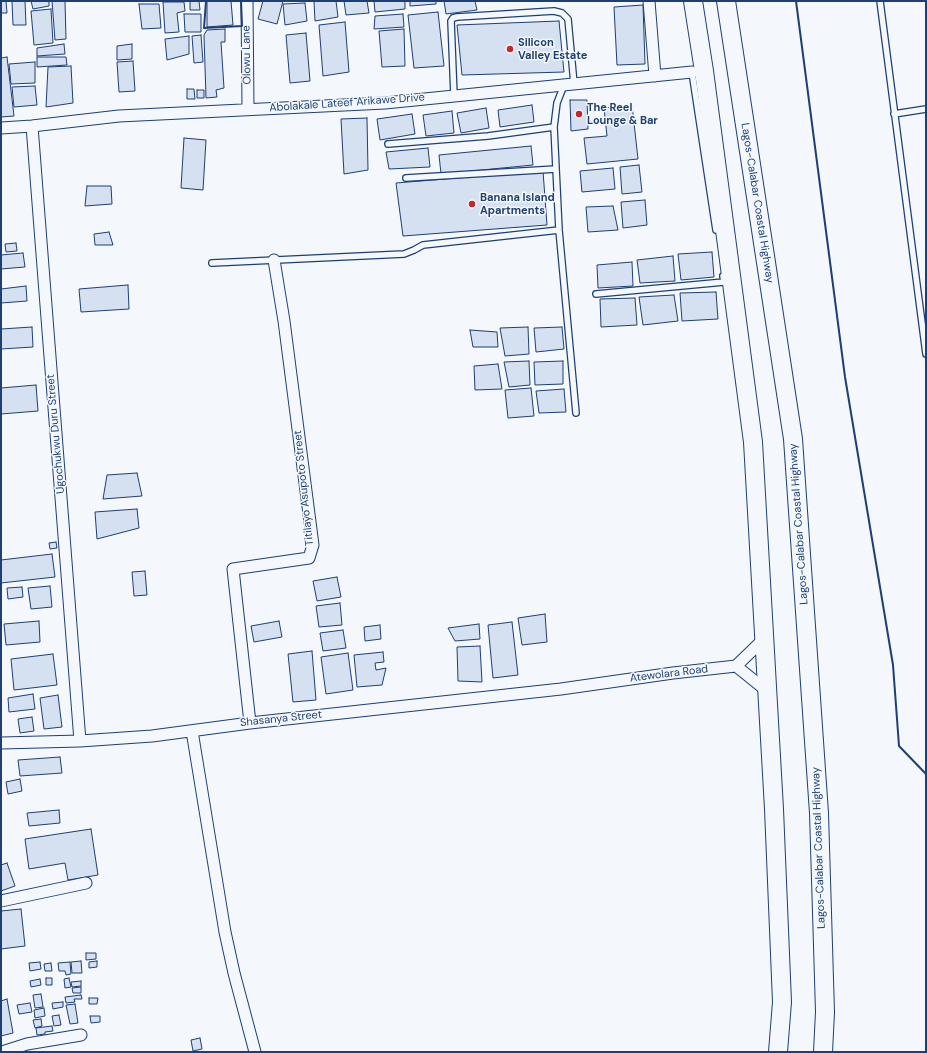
<!DOCTYPE html>
<html>
<head>
<meta charset="utf-8">
<style>
	body { margin:0 }
	#map { position:relative; width:927px; height:1053px; overflow:hidden; background:#f4f7fb; font-family:"DM Sans",sans-serif }
	canvas { display:block }
	.frame { position:absolute; inset:0; border:2px solid #1d3f73; pointer-events:none }
</style>
</head>
<body>
<div id="map">
<canvas width="927" height="1053"></canvas>
<div class="frame"></div>
</div>
<script>
const ctx = document.querySelector('canvas').getContext('2d');
ctx.lineJoin = 'round';
function paint(path, color) {
  ctx.fillStyle = color;
  ctx.fill(path, 'evenodd');
}
function shape(rows) {
  const path = new Path2D();
  for (const r of rows) {
    path.moveTo(r[0], r[1]);
    for (let i = 2; i < r.length; i += 2) path.lineTo(r[i], r[i + 1]);
  }
  return path;
}
function strokePath(path, color, width, dash) {
  ctx.strokeStyle = color;
  ctx.lineWidth = width;
  ctx.lineCap = dash ? 'butt' : 'round';
  ctx.setLineDash(dash || []);
  ctx.stroke(path);
}
function label(font, color, halo, rows, align = 'center') {
  ctx.font = font + ' "DM Sans",sans-serif';
  ctx.lineWidth = 3;
  ctx.setLineDash([]);
  ctx.textBaseline = 'middle';
  ctx.strokeStyle = halo;
  ctx.fillStyle = color;
  for (const [text, x, y, turn = 0] of rows) {
    ctx.save();
    ctx.translate(x, y);
    ctx.rotate((+turn || 0) * Math.PI / 180);
    ctx.textAlign = isNaN(turn) ? turn : align;
    if (halo) ctx.strokeText(text, 0, 0);
    ctx.fillText(text, 0, 0);
    ctx.restore();
  }
}
const building = shape([
	[1,1,6,1,7,13,1,13,1,1],
	[12,1,25,1,26,25,13,25,12,1],
	[31,1,49,1,49,6,33,9,31,1],
	[52,1,65,1,66,39,55,40,52,1],
	[190,1,199,1,200,10,190,10,190,1],
	[207,1,231,1,233,25,207,27,207,1],
	[263,1,283,1,277,24,258,19,263,1],
	[314,1,336,1,338,17,315,21,314,1],
	[344,1,367,1,369,13,346,15,344,1],
	[374,1,405,1,405,9,375,12,374,1],
	[410,1,436,1,436,4,410,6,410,1],
	[444,1,475,1,477,10,446,14,444,1],
	[163,2,184,2,185,11,177,13,179,32,165,33,163,2],
	[305,3,307,21,285,25,283,4,305,3],
	[139,4,159,4,161,28,142,29,139,4],
	[643,5,645,64,617,65,614,7,643,5],
	[51,9,53,43,34,45,31,11,51,9],
	[438,12,444,66,414,68,408,15,438,12],
	[184,14,201,14,201,32,185,32,184,14],
	[403,14,404,27,374,29,375,16,403,14],
	[559,21,564,72,462,75,457,25,559,21],
	[345,22,349,72,323,76,319,25,345,22],
	[225,29,225,42,221,42,224,88,216,90,217,97,206,98,204,35,207,30,225,29],
	[404,29,405,66,382,67,379,31,404,29],
	[306,33,310,81,290,83,286,35,306,33],
	[201,35,203,62,194,63,192,36,201,35],
	[189,36,189,54,167,60,165,39,189,36],
	[64,44,65,54,37,56,37,48,64,44],
	[132,44,132,59,117,60,117,46,132,44],
	[7,57,14,116,1,117,1,58,7,57],
	[37,57,66,57,67,65,37,67,37,57],
	[133,61,135,91,119,92,117,62,133,61],
	[35,62,35,83,11,84,9,64,35,62],
	[71,66,73,103,46,107,48,67,71,66],
	[35,86,37,105,14,107,12,87,35,86],
	[187,89,194,89,195,99,187,99,187,89],
	[197,90,204,90,204,98,197,98,197,90],
	[570,100,587,100,588,129,571,131,570,100],
	[532,105,534,122,500,127,498,110,532,105],
	[632,105,638,159,587,164,584,138,607,136,604,108,632,105],
	[486,108,489,128,461,133,457,113,486,108],
	[452,111,454,133,426,136,423,115,452,111],
	[412,114,415,134,380,140,377,119,412,114],
	[367,118,368,170,344,174,341,119,367,118],
	[184,138,206,140,203,190,181,188,184,138],
	[531,146,533,165,441,174,439,155,531,146],
	[428,148,430,167,389,169,386,152,428,148],
	[639,165,642,192,622,194,620,167,639,165],
	[613,168,615,189,582,192,580,171,613,168],
	[543,171,547,225,403,236,396,183,543,171],
	[87,186,111,186,112,204,85,206,87,186],
	[645,200,647,225,623,228,621,202,645,200],
	[613,206,618,230,588,232,586,207,613,206],
	[109,232,113,245,95,245,94,234,109,232],
	[16,243,17,251,6,252,5,244,16,243],
	[712,252,714,277,681,280,678,254,712,252],
	[23,253,25,267,1,269,1,255,23,253],
	[673,256,675,281,640,283,637,260,673,256],
	[632,262,633,286,598,288,597,265,632,262],
	[128,285,129,309,81,312,79,289,128,285],
	[26,286,27,301,1,303,1,289,26,286],
	[716,292,718,319,682,321,680,293,716,292],
	[674,295,678,321,643,325,639,297,674,295],
	[635,298,637,325,601,327,600,299,635,298],
	[32,327,33,347,1,349,1,329,32,327],
	[528,327,529,354,505,356,500,328,528,327],
	[562,327,564,349,536,352,534,328,562,327],
	[470,330,497,332,498,347,473,347,470,330],
	[529,361,530,385,509,387,504,362,529,361],
	[563,361,563,384,535,385,534,362,563,361],
	[498,364,502,389,475,390,474,366,498,364],
	[36,385,38,411,1,414,1,388,36,385],
	[531,388,534,416,508,418,505,390,531,388],
	[564,389,566,412,539,413,536,391,564,389],
	[137,473,142,496,103,499,107,475,137,473],
	[137,509,139,528,97,539,95,512,137,509],
	[56,542,57,548,50,549,49,543,56,542],
	[52,554,55,577,1,583,1,560,52,554],
	[145,571,147,595,134,596,132,572,145,571],
	[337,577,341,597,317,601,313,581,337,577],
	[50,586,52,607,31,609,28,588,50,586],
	[22,587,23,597,8,599,7,588,22,587],
	[340,603,342,625,319,627,316,606,340,603],
	[545,614,547,642,522,645,518,618,545,614],
	[39,621,40,642,6,645,4,624,39,621],
	[279,621,282,637,254,642,251,626,279,621],
	[512,622,518,675,493,678,488,625,512,622],
	[479,624,480,639,455,641,448,628,479,624],
	[380,625,381,639,365,641,364,627,380,625],
	[343,630,346,648,323,651,320,633,343,630],
	[480,646,482,682,458,681,457,647,480,646],
	[312,651,316,700,293,702,288,654,312,651],
	[383,652,384,662,375,663,376,670,386,668,382,685,357,687,354,655,383,652],
	[348,653,353,690,326,694,321,657,348,653],
	[53,654,57,685,14,690,11,659,53,654],
	[33,694,35,709,9,712,8,698,33,694],
	[58,695,62,727,44,729,40,698,58,695],
	[32,717,34,731,20,733,18,719,32,717],
	[60,757,62,773,20,776,18,760,60,757],
	[20,779,22,791,8,794,6,782,20,779],
	[59,810,60,823,29,826,27,813,59,810],
	[91,829,98,875,68,880,65,863,29,869,25,839,91,829],
	[7,863,15,886,1,891,1,865,7,863],
	[21,909,25,946,1,949,1,911,21,909],
	[86,953,96,953,96,959,86,960,86,953],
	[81,961,82,973,72,973,71,962,81,961],
	[97,961,97,967,89,968,89,962,97,961],
	[40,962,41,969,30,971,29,963,40,962],
	[70,962,71,974,66,975,65,971,59,971,58,963,70,962],
	[51,963,52,971,45,971,44,964,51,963],
	[46,978,52,978,52,985,46,985,46,978],
	[69,978,71,987,65,988,64,979,69,978],
	[40,979,41,985,31,987,30,981,40,979],
	[81,981,81,986,72,987,71,982,81,981],
	[81,987,81,993,73,993,72,988,81,987],
	[41,994,43,1007,35,1008,33,995,41,994],
	[81,995,82,999,74,999,75,1002,66,1003,65,997,81,995],
	[89,998,98,998,97,1004,89,1004,89,998],
	[7,999,13,1033,1,1036,1,1001,7,999],
	[63,1002,63,1007,53,1009,52,1003,63,1002],
	[30,1003,32,1012,19,1014,17,1005,30,1003],
	[75,1004,78,1023,70,1024,66,1005,75,1004],
	[44,1008,45,1016,35,1018,34,1010,44,1008],
	[59,1015,61,1025,54,1026,52,1016,59,1015],
	[90,1016,100,1016,100,1022,91,1023,90,1016],
	[41,1019,42,1026,35,1028,33,1020,41,1019],
	[52,1026,53,1031,45,1032,45,1034,37,1035,36,1028,52,1026],
	[200,1038,202,1049,193,1051,191,1040,200,1038]
]);
paint(building, '#d5e0f0');
strokePath(building, '#1d3f73', 1);
const service = shape([
	[880,1,926,354],
	[692,72,716,230],
	[564,85,557,103,554,127,559,230,576,413],
	[454,96,451,21,453,18,457,17,554,11,562,13,568,19,574,84],
	[894,114,926,109],
	[388,144,488,136,554,127],
	[406,178,556,169],
	[212,263,404,254,414,250,423,245,559,230],
	[596,294,724,282,723,276]
]);
const minor = shape([
	[247,1,248,109],
	[649,1,655,76],
	[32,126,80,741],
	[1,128,32,126,119,116,385,103,692,72],
	[736,666,764,639],
	[250,723,233,569,309,558,313,545,284,321,274,260],
	[192,731,225,932,234,973,255,1052],
	[1,743,80,741,152,736,250,723,561,689,673,673,736,666,767,691],
	[1,901,86,883],
	[2,1052,27,1044,81,1035]
]);
const trunk = shape([
	[693,1,704,71,753,442,774,809,782,1002,778,1052],
	[726,1,793,439,819,813,825,1012,823,1052]
]);
strokePath(service, '#1d3f73', 8);
strokePath(minor, '#1d3f73', 13);
strokePath(trunk, '#1d3f73', 20);
strokePath(service, '#f4f7fb', 5.5);
strokePath(minor, '#f4f7fb', 11);
strokePath(trunk, '#f4f7fb', 18);
strokePath(shape([
	[206,1,204,28,242,26,241,1],
	[796,1,845,377,893,665,899,746,926,774]
]), '#1d3f73', 2);
for (const [x, y, r, color] of [
	[510,49,4,"#c62828"],
	[579,114,4,"#c62828"],
	[472,204,4,"#c62828"]
]) {
  const dot = new Path2D();
  dot.arc(x, y, r, 0, 2 * Math.PI);
  ctx.fillStyle = color;
  ctx.fill(dot);
  strokePath(dot, '#f4f7fb', 1.5);
}
label('bold 11px', '#1d3f73', '#f4f7fb', [
	["Silicon",518,43],
	["Valley Estate",518,56],
	["The Reel",587,108],
	["Lounge & Bar",587,121],
	["Banana Island",480,198],
	["Apartments",480,211]
], 'left');
label('11px', '#1d3f73', '#f4f7fb', [
	["Olowu Lane",247,55,-91],
	["Abolakale Lateef Arikawe Drive",347,103,-4],
	["Lagos-Calabar Coastal Highway",757,203,81],
	["Ugochukwu Duru Street",56,434,-95],
	["Titilayo Asupoto Street",304,488,-96],
	["Lagos-Calabar Coastal Highway",799,524,-94],
	["Atewolara Road",669,674,-7],
	["Shasanya Street",281,719,-6],
	["Lagos-Calabar Coastal Highway",819,848,-92]
]);
</script>
</body>
</html>
